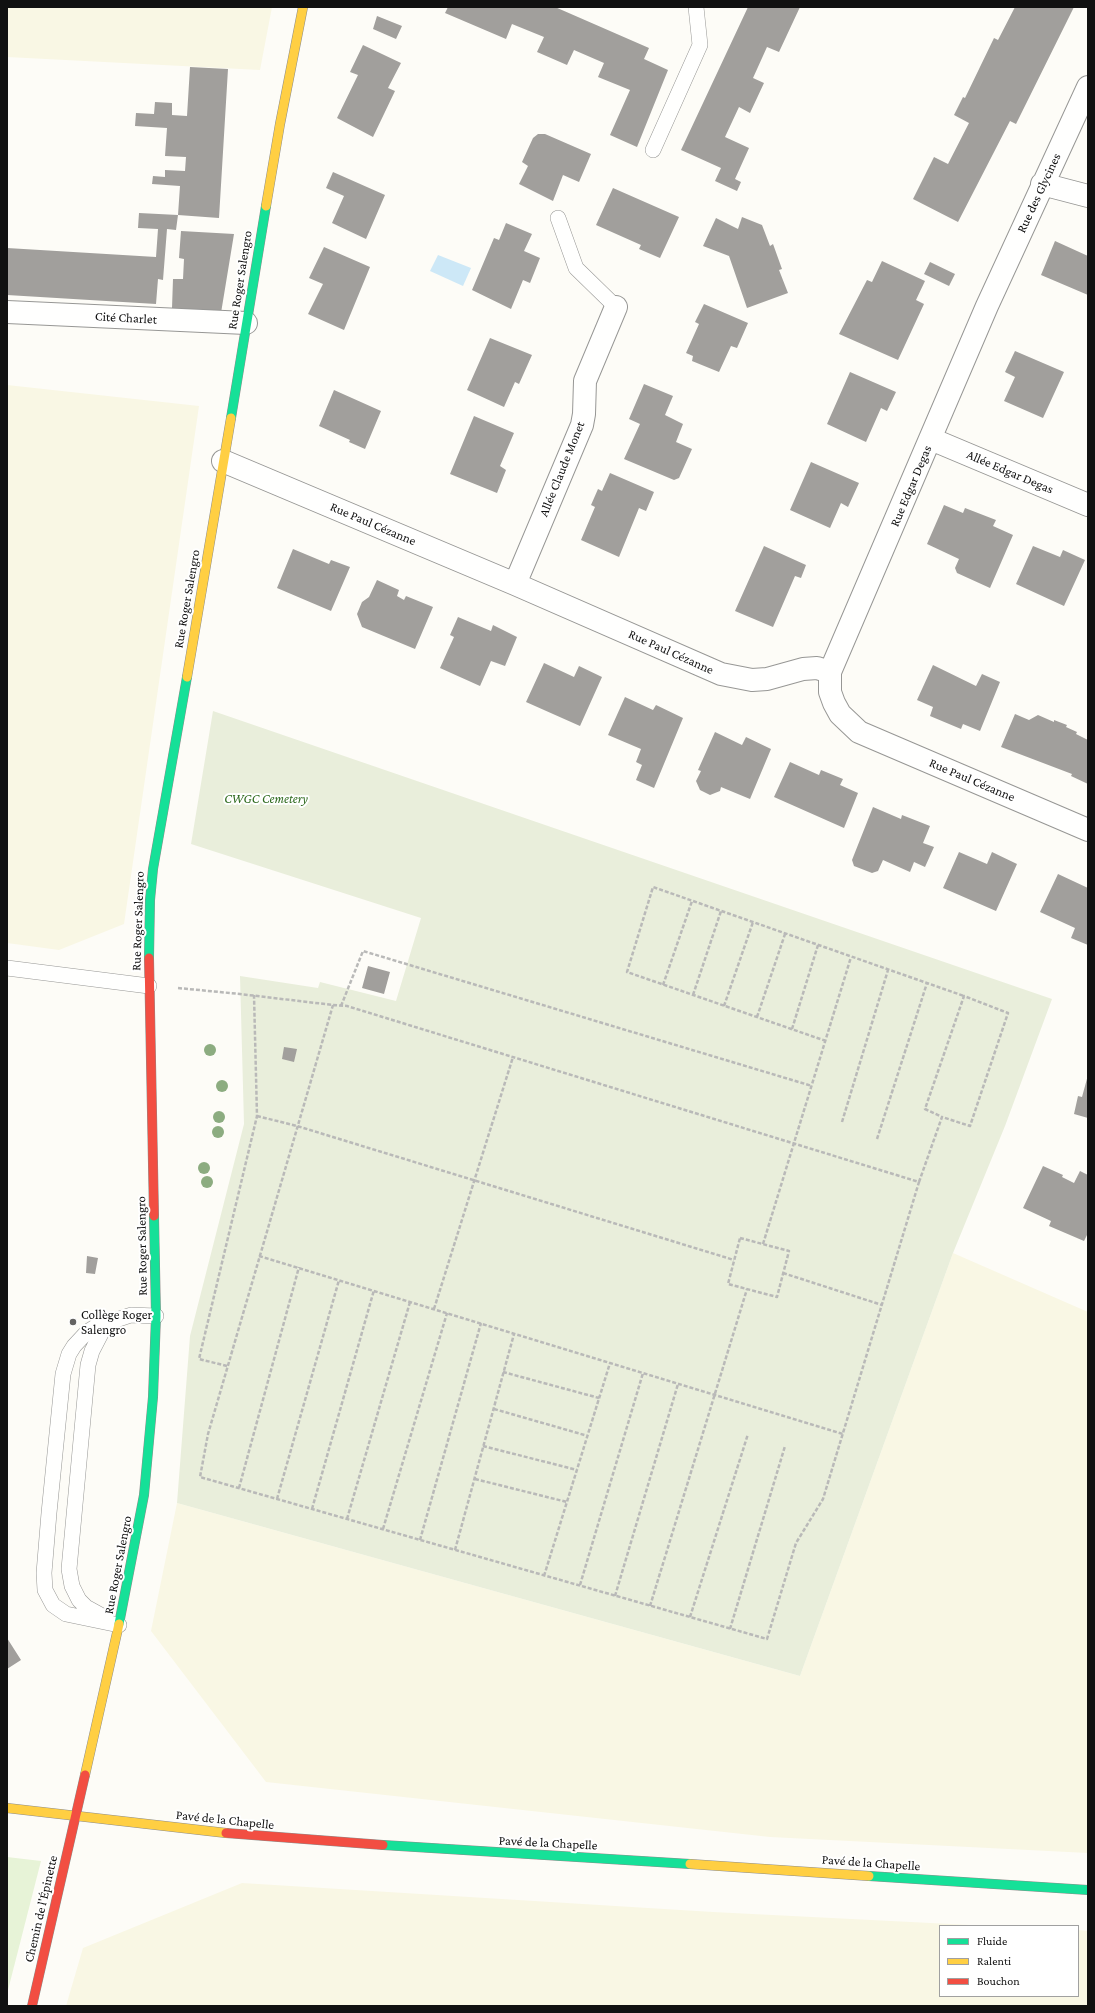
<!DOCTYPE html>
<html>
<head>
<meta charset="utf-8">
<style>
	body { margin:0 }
	#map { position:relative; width:1095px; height:2013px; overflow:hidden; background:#fdfcf7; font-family:"Crimson Pro",serif }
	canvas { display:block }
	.frame { position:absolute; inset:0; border:8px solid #111; pointer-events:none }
	.legend { position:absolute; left:939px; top:1925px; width:140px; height:72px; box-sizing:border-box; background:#fff; border:1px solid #a0a0a0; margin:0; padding:5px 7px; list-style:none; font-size:12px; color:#111 }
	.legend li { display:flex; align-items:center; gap:8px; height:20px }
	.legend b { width:20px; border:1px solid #a0a0a0 }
</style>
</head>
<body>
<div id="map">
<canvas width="1095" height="2013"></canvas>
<div class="frame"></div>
<ul class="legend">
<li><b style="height:5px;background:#16e098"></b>Fluide</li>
<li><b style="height:5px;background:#ffcf43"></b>Ralenti</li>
<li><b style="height:5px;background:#f24e42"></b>Bouchon</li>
</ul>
</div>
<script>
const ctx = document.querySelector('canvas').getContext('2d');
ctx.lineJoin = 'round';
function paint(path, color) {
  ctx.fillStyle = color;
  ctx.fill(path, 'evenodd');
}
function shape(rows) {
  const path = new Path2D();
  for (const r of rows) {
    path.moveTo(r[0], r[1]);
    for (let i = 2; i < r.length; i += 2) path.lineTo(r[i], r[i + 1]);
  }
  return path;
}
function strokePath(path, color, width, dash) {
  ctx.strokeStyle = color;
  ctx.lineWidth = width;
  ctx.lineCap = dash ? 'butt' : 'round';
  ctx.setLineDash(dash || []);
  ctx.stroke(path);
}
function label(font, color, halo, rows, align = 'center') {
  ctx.font = font + ' "Crimson Pro",serif';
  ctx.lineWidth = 4;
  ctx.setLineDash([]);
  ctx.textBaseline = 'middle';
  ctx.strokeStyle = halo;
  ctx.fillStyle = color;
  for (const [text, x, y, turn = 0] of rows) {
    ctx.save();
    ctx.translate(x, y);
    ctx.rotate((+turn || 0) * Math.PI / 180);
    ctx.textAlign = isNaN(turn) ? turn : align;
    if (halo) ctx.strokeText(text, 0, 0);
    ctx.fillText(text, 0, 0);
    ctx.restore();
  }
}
paint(shape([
	[7,7,272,7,260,70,7,57],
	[7,385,199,406,124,924,59,950,7,943],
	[953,1253,1088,1312,1088,1853,770,1837,266,1782,151,1631,177,1503,800,1676],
	[242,1883,713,1912,990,1926,940,1926,940,1996,1078,1996,1078,1930,1088,1931,1088,2006,66,2006,83,1948]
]), '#f9f7e4');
paint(shape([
	[7,1857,41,1861,7,1994]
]), '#e7f3d7');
paint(shape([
	[213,711,1052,999,1005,1126,953,1253,800,1676,177,1503,190,1336,244,1124,240,976,318,988,320,982,396,1001,421,918,191,844]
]), '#e9eedb');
paint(shape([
	[438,255,471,268,463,286,430,271]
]), '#cde8f7');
paint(shape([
	[448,7,555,7,649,48,644,59,668,70,637,147,610,135,630,90,598,77,604,63,574,50,567,65,537,52,544,37,512,24,506,39,445,13],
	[748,7,800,7,779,52,767,47,753,78,764,83,750,113,739,107,725,137,749,148,735,179,741,182,737,191,715,181,721,168,681,150],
	[1015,7,1074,7,1016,124,1010,121,958,222,913,199,934,157,948,164,969,123,954,115,963,97,965,98,994,38,998,40],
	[377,16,402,26,396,39,373,29],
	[363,45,401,63,388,88,395,91,373,137,337,118,358,75,350,72],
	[190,67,228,69,219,218,178,215,176,230,167,229,163,280,158,279,156,304,7,295,7,248,156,257,158,229,138,228,139,213,178,215,180,186,152,184,153,176,165,177,165,170,185,171,186,157,165,156,167,128,135,126,136,113,154,114,155,102,172,103,172,115,187,116],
	[538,134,545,134,591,154,579,182,563,175,553,201,519,184,528,166,522,162,533,138],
	[333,172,385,195,366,239,332,223,344,196,326,188],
	[613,188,679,217,660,258,639,249,641,245,596,225],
	[742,217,762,225,770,246,773,244,782,269,779,270,788,293,747,308,729,256,703,246,716,218,738,229],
	[506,223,532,234,524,251,540,258,530,283,523,280,511,309,472,290,494,238,499,240],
	[181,231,234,234,221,313,172,308,173,279,183,279,184,259,179,258],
	[1055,241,1088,256,1088,295,1041,275],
	[324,247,370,267,344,330,308,314,323,284,309,278],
	[882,261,925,281,916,300,924,304,898,360,839,334,867,280,872,282],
	[930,262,955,274,949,286,924,274],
	[704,304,748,323,737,348,731,346,719,372,692,361,693,356,686,353,699,324,695,322],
	[490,338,532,355,519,384,515,382,504,407,467,390],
	[1015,351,1064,372,1043,418,1004,401,1015,377,1005,372],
	[850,372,896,392,887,411,881,408,866,442,827,424],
	[644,384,673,396,665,415,683,424,676,442,692,449,679,478,674,480,624,459,640,424,629,419],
	[334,390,381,411,365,449,349,442,350,440,319,426],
	[474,416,514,433,500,466,506,470,497,493,450,474],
	[811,462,859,483,848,507,841,503,830,528,790,510],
	[610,473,654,492,646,511,639,508,619,557,581,540,595,507,591,505,598,489,602,491],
	[944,505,963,513,965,508,996,520,993,526,1013,535,990,588,957,573,955,568,959,559,927,544],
	[764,546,806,565,801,578,795,576,773,627,735,611],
	[1033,546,1060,557,1063,550,1085,560,1064,606,1016,584],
	[293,549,329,564,331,560,350,567,331,611,277,588],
	[377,580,399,590,397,596,404,600,406,596,433,607,415,649,362,627,357,614,362,602,369,597],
	[458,617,491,631,493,625,517,637,505,666,491,661,480,686,440,668,454,637,450,635],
	[544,663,574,677,579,666,602,677,580,726,526,702],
	[933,665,976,686,982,674,1000,682,980,731,963,724,961,729,930,716,933,707,917,700],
	[625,697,653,710,656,705,683,718,654,788,636,780,642,765,636,762,641,749,608,735],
	[1015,714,1029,720,1038,715,1054,722,1054,720,1067,725,1066,727,1077,732,1076,734,1088,740,1088,784,1071,776,1072,774,1001,747],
	[715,732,742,745,746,737,771,749,750,799,721,787,720,791,710,795,700,790,696,781,701,771,698,770],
	[790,762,819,775,821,770,843,779,840,785,858,793,844,828,774,797],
	[873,807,901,819,902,815,930,826,923,843,934,847,925,867,914,862,910,872,883,860,878,871,872,873,854,866,852,860],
	[959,852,987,864,992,852,1017,864,996,911,943,888],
	[1058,874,1088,888,1088,945,1071,938,1075,928,1040,912],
	[368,966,390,972,384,994,362,988],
	[284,1047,297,1049,294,1062,282,1059],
	[1088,1075,1088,1118,1074,1114,1078,1096,1082,1097],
	[1043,1166,1063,1175,1062,1177,1074,1183,1080,1171,1088,1175,1088,1233,1084,1241,1049,1226,1051,1221,1023,1208],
	[87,1256,98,1258,95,1274,86,1273],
	[7,1638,21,1660,7,1669]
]), '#a19f9c');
const lane = shape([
	[653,150,700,45,696,7],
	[558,218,576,268,616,307],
	[7,968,149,986],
	[106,1618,86,1607,79,1600,72,1586,69,1569,88,1365,92,1351,107,1322],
	[119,1625,66,1614,53,1605,45,1590,44,1573,49,1513,63,1374,69,1354,74,1346,87,1332,95,1327,131,1315,156,1316]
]);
const street = shape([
	[1042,184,1088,196],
	[7,312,246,323],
	[931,439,1088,505],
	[223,461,515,584,721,674,752,680,767,679,803,669,817,668,830,672,830,692,834,703,840,714,859,732,1088,830],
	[515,584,582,425,584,414,585,381,616,307],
	[830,672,987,306,1088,87]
]);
const fast = shape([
	[231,418,266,206],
	[149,958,150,900,153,869,187,677],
	[119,1624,144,1495,153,1397,156,1316,154,1216],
	[383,1845,690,1864],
	[869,1876,1088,1890]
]);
const slow = shape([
	[266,206,280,124,303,7],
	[187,677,231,418],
	[85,1775,119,1624],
	[7,1808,226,1833],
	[690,1864,869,1876]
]);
const jam = shape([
	[149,958,154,1216],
	[226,1833,383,1845],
	[32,2006,85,1775]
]);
strokePath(lane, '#979795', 16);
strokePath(street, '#979795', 24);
strokePath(fast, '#8e8d8b', 10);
strokePath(slow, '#8e8d8b', 10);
strokePath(jam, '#8e8d8b', 10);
strokePath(shape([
	[663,985,692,901],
	[178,988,240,994,333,1005,347,1006,919,1182,823,1499,796,1543,767,1639,200,1477,208,1434,333,1005],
	[693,995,721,911],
	[341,1006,363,951,812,1086],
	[724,1006,753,922],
	[757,1017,785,934],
	[792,1029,818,945],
	[826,1041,627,972,653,887,964,996],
	[257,1116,297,1126,734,1260],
	[842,1122,888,970],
	[877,1139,927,983],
	[919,1182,942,1117,970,1126,1008,1013,964,996,925,1109,942,1117],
	[740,1238,789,1251,777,1297,728,1284,740,1238],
	[763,1244,851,957],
	[259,1256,843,1434],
	[783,1273,882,1305],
	[434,1309,513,1057],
	[227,1366,199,1359,257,1116,254,995],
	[503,1372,599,1398],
	[494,1409,588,1436],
	[483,1446,577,1470],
	[475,1479,567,1502],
	[239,1488,299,1267],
	[277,1499,339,1280],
	[312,1509,374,1290],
	[347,1519,410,1302],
	[383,1529,447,1313],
	[420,1540,481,1323],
	[455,1550,514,1334],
	[544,1576,610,1363],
	[580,1585,643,1373],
	[615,1596,678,1384],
	[650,1606,747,1289],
	[690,1617,748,1434],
	[730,1629,785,1446]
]), '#b9b9b8', 2.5, [4, 2]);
strokePath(lane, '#fffffe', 15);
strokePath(street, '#fffffe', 22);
strokePath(fast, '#16e098', 9);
strokePath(slow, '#ffcf43', 9);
strokePath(jam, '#f24e42', 9);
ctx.fillStyle = '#8cac80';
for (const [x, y] of [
	[210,1050],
	[222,1086],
	[219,1117],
	[218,1132],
	[204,1168],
	[207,1182]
]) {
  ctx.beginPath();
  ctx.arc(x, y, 6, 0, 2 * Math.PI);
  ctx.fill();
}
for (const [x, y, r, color] of [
	[73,1322,4,"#646362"]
]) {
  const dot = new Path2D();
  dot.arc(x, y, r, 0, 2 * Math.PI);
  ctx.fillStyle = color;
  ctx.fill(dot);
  strokePath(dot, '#fff', 1.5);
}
label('13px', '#111', '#fff', [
	["Rue des Glycines",1039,193,-65],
	["Rue Roger Salengro",240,280,-81],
	["Cité Charlet",126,318,3],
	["Allée Claude Monet",562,469,-68],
	["Allée Edgar Degas",1010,472,23],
	["Rue Edgar Degas",911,486,-67],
	["Rue Paul Cézanne",373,524,23],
	["Rue Roger Salengro",187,599,-80],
	["Rue Paul Cézanne",671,652,24],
	["Rue Paul Cézanne",972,780,23],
	["Rue Roger Salengro",138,921,-88],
	["Rue Roger Salengro",142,1246,-91],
	["Rue Roger Salengro",118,1565,-79],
	["Pavé de la Chapelle",225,1820,6],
	["Pavé de la Chapelle",548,1843,3],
	["Pavé de la Chapelle",871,1863,4],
	["Chemin de l'Épinette",41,1909,-77]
]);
label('italic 13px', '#2f6b1f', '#fff', [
	["CWGC Cemetery",266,799]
]);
label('13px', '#111', '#fff', [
	["Collège Roger",81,1315],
	["Salengro",81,1330]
], 'left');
</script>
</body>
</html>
